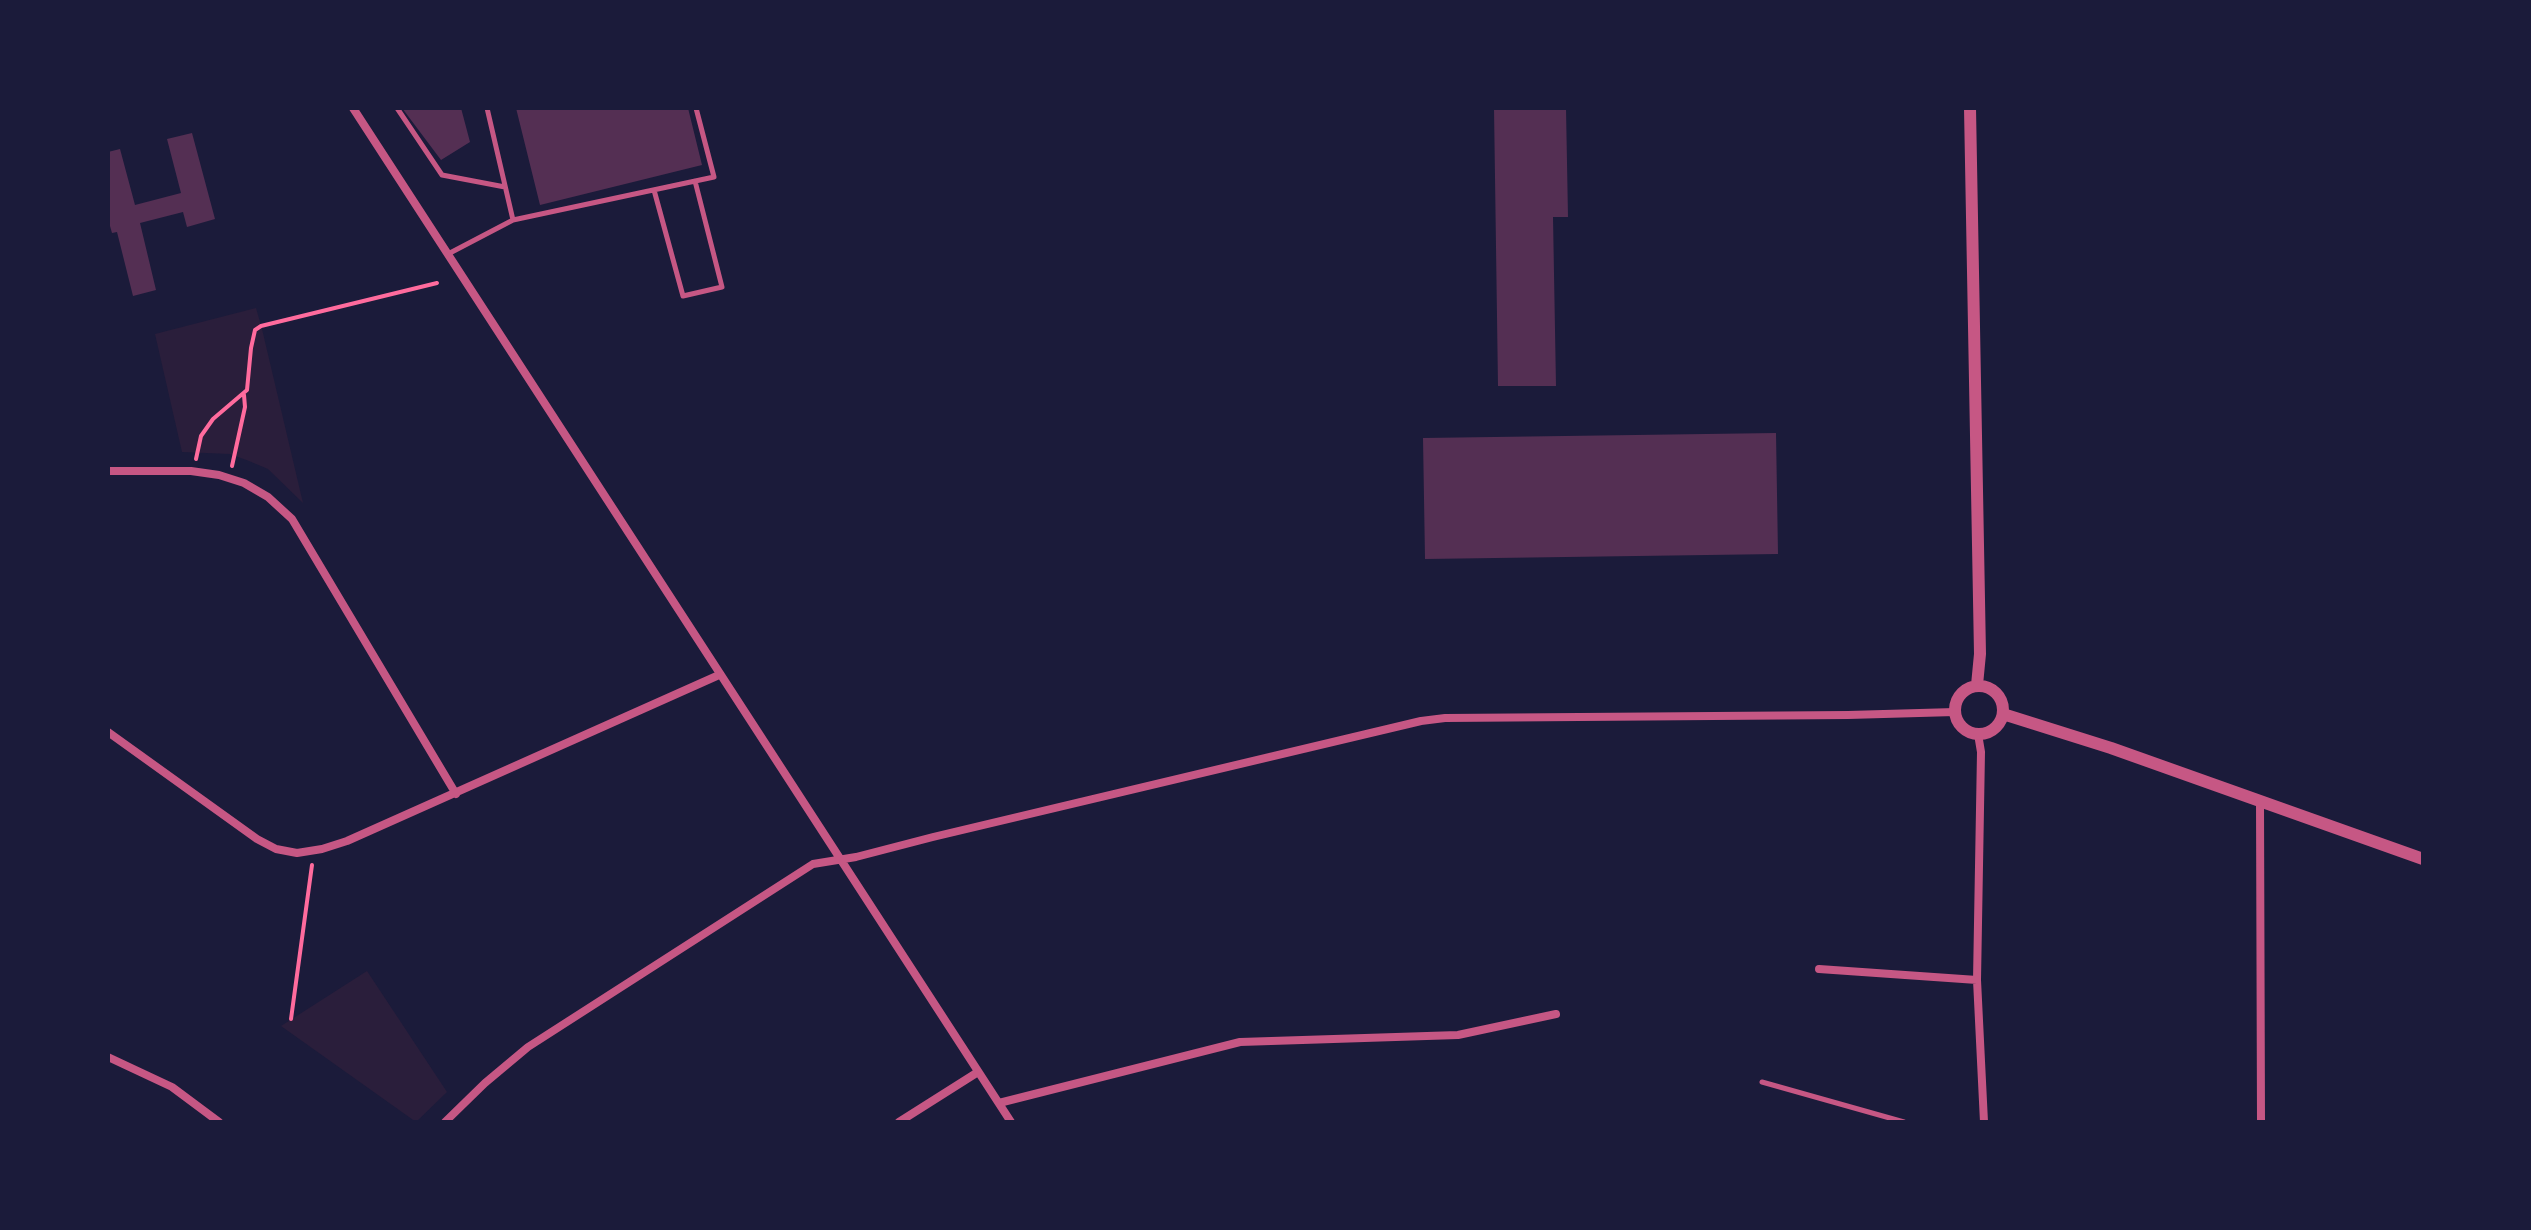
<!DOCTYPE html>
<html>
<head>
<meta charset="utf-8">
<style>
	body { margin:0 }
	#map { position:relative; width:2531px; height:1230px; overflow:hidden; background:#1b1b3a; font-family:Figtree,sans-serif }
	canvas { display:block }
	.frame { position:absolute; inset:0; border:110px solid #1b1b3a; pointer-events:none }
</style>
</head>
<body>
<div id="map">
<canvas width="2531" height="1230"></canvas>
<div class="frame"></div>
</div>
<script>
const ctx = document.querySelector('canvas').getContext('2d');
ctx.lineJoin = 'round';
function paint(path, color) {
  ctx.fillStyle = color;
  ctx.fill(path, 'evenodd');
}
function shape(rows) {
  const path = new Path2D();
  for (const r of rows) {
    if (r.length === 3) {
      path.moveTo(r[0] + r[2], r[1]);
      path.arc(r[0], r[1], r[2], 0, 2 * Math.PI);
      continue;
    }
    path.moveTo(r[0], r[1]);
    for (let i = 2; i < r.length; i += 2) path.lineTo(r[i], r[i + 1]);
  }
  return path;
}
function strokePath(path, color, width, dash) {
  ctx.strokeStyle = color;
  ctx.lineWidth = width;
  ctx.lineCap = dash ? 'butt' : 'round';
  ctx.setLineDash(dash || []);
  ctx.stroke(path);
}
paint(shape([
	[256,308,262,329,303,503,268,469,249,461,230,454,182,452,155,334],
	[367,971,447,1092,416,1122,281,1026]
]), '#2a1e3b');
paint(shape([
	[402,108,461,108,470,142,441,160],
	[516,108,688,108,702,165,540,205],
	[1494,108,1566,108,1568,217,1553,217,1556,386,1498,386],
	[192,133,215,219,187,227,183,212,140,223,156,290,133,296,117,232,112,233,108,219,108,152,120,149,135,205,181,193,167,139],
	[1776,433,1778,554,1425,559,1423,438]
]), '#542f53');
strokePath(shape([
	[196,459,201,436,213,419,247,390,251,348,255,330,261,326,437,283],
	[232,466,245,407,244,395],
	[291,1019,312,865]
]), '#ff6b9d', 4);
strokePath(shape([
	[397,108,442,175,505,187],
	[487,108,513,220],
	[654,190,683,296,722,287,695,181],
	[448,254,513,220,714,177,696,108],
	[1762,1082,1904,1122]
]), '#c65784', 5);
strokePath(shape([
	[353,108,1011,1122],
	[108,471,191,471,219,475,244,483,268,497,292,519,456,794],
	[108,732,257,839,276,849,297,853,322,849,347,841,719,675],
	[1978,734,1981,752,1977,980,1984,1122],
	[2260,803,2261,1122],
	[1819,969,1977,980],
	[108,1057,172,1087,219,1122],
	[999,1103,1240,1042,1458,1035,1556,1014],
	[445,1122,485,1083,528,1047,813,864,856,857,933,837,1421,721,1445,718,1848,715,1955,712],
	[899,1122,978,1072]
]), '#c65784', 8);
strokePath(shape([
	[1970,108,1980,654,1977,685],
	[1979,710,24],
	[2003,714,2111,748,2423,859]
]), '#c65784', 12);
</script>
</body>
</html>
